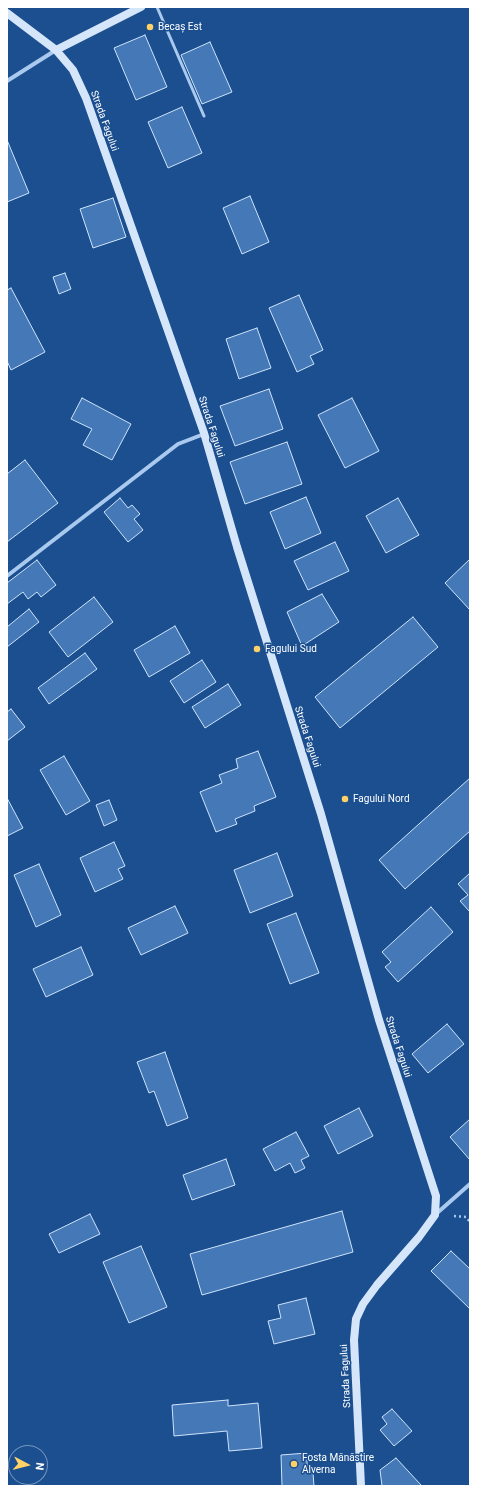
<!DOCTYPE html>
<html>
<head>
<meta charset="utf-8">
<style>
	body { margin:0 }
	#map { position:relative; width:477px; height:1493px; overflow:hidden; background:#1b4f8f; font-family:Roboto,sans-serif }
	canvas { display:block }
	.frame { position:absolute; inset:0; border:8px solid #fff; pointer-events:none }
	.north { position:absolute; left:8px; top:1445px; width:40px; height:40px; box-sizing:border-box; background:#1b4f8f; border:1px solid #7695bc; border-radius:50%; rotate:97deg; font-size:11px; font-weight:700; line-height:16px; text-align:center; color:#fff }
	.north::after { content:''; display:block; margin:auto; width:14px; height:18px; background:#ffd166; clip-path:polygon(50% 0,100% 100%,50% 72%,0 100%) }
</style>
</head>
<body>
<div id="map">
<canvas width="477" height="1493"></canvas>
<div class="frame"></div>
<div class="north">N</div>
</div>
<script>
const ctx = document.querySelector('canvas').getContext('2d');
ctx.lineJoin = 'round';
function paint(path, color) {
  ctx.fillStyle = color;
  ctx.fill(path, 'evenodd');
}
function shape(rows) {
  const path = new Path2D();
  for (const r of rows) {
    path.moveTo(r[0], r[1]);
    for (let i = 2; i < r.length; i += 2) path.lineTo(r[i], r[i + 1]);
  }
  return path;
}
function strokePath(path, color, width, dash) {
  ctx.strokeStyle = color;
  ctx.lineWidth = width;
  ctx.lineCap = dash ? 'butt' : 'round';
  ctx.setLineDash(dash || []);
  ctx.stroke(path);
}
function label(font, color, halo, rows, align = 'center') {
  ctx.font = font + ' Roboto,sans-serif';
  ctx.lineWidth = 3;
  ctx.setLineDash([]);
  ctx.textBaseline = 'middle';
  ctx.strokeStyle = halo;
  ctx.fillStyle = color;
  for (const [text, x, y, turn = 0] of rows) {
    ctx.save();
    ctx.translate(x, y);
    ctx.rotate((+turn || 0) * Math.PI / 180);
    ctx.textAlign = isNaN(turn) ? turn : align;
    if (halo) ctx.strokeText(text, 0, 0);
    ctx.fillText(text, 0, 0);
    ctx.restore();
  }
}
const building = shape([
	[145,35,167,87,136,100,114,48,145,35],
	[210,42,232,92,202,104,181,55,210,42],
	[182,107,202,153,168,168,148,122,182,107],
	[7,140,29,193,7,202,7,140],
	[250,196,269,242,242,254,223,208,250,196],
	[113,198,126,237,93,248,80,209,113,198],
	[65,273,71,289,59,294,53,277,65,273],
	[11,288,45,352,11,370,7,361,7,290,11,288],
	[299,295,323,350,310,356,314,364,297,372,269,308,299,295],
	[257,328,271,368,239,379,226,339,257,328],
	[269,389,283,429,235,446,220,406,269,389],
	[82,398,131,424,112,460,83,445,92,429,71,419,82,398],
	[352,398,379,451,345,468,318,415,352,398],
	[287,442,302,484,245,504,230,462,287,442],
	[25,460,58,503,7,542,7,474,25,460],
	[306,497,321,533,285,549,270,512,306,497],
	[120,498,128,508,132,505,140,514,134,519,143,530,128,542,104,512,120,498],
	[398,498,419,535,386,553,366,516,398,498],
	[335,542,349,571,308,590,294,561,335,542],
	[470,559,470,610,445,583,470,559],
	[37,560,56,585,41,597,37,592,28,599,23,592,7,604,7,583,37,560],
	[322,594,339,622,302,646,287,612,322,594],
	[94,597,113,622,68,657,49,632,94,597],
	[29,609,39,622,7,647,7,627,29,609],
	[413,617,438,647,340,728,315,697,413,617],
	[175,626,190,653,149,677,134,650,175,626],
	[85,653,97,669,49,704,38,688,85,653],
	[202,660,216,682,184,703,170,681,202,660],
	[228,684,241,705,205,728,192,707,228,684],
	[11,709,25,727,7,741,7,712,11,709],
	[258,751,276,797,254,806,255,811,235,819,237,824,216,832,200,792,222,783,219,775,238,768,236,759,258,751],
	[64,756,90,801,66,815,40,770,64,756],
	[470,778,470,831,405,889,379,860,470,778],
	[7,798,23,828,7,836,7,798],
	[109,800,117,820,104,826,96,805,109,800],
	[114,842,125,866,118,869,123,879,95,892,80,858,114,842],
	[277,853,293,896,250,913,234,870,277,853],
	[39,864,61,915,36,927,14,875,39,864],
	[470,873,470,912,460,901,468,895,458,884,470,873],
	[175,906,188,933,141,955,128,928,175,906],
	[431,907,453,932,398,982,385,967,391,962,382,952,431,907],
	[296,913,319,973,290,984,267,924,296,913],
	[81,947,93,975,46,997,33,969,81,947],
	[447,1024,464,1044,428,1073,412,1054,447,1024],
	[165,1052,188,1118,167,1126,154,1091,149,1093,137,1062,165,1052],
	[359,1108,373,1136,338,1154,324,1126,359,1108],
	[470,1119,470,1160,450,1137,470,1119],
	[296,1132,309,1156,301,1160,305,1168,295,1173,290,1163,275,1171,263,1149,296,1132],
	[226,1159,235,1185,192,1200,183,1175,226,1159],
	[342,1211,353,1252,202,1295,190,1254,342,1211],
	[90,1214,100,1234,59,1253,49,1234,90,1214],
	[141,1246,167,1307,129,1323,103,1262,141,1246],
	[451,1251,470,1269,470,1309,431,1271,451,1251],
	[306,1298,315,1334,274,1344,268,1321,281,1318,278,1305,306,1298],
	[228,1400,228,1406,258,1403,262,1448,229,1451,227,1431,174,1436,172,1405,228,1400],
	[392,1409,412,1431,394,1446,380,1430,387,1424,382,1417,392,1409],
	[307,1453,307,1473,313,1473,314,1486,282,1486,281,1455,307,1453],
	[396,1458,421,1485,420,1486,382,1486,380,1470,396,1458]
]);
paint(building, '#4478b7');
strokePath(building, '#cfe3fa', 1);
strokePath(shape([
	[454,1216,466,1217,470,1222]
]), '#a9c9ee', 2.5, [2, 3]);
strokePath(shape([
	[157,7,204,116]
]), '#a9c9ee', 3);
strokePath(shape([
	[7,81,56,50],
	[7,576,178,444,204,434],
	[436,1214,470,1184]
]), '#a9c9ee', 4);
strokePath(shape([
	[7,13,56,50,73,70,86,98,204,433,237,547,321,814,379,1020,436,1196,435,1215,419,1237,377,1285,363,1304,356,1319,354,1340,361,1486],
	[56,50,141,7]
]), '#d6e6fa', 8);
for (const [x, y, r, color] of [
	[150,27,4,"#ffd166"],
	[257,649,4,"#ffd166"],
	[345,799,4,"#ffd166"],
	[294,1464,4,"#ffd166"]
]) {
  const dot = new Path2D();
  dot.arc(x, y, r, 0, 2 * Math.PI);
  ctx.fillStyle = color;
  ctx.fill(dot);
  strokePath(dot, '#1b4f8f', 1.5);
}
label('10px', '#fff', '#1b4f8f', [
	["Becaș Est",158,27],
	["Fagului Sud",265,649],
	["Fagului Nord",353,799],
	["Fosta Mănăstire",302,1458],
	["Alverna",302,1470]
], 'left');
label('10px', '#fff', '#1b4f8f', [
	["Strada Fagului",104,121,70],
	["Strada Fagului",211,427,72],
	["Strada Fagului",307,737,72],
	["Strada Fagului",398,1047,72],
	["Strada Fagului",346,1376,-93]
]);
</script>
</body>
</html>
